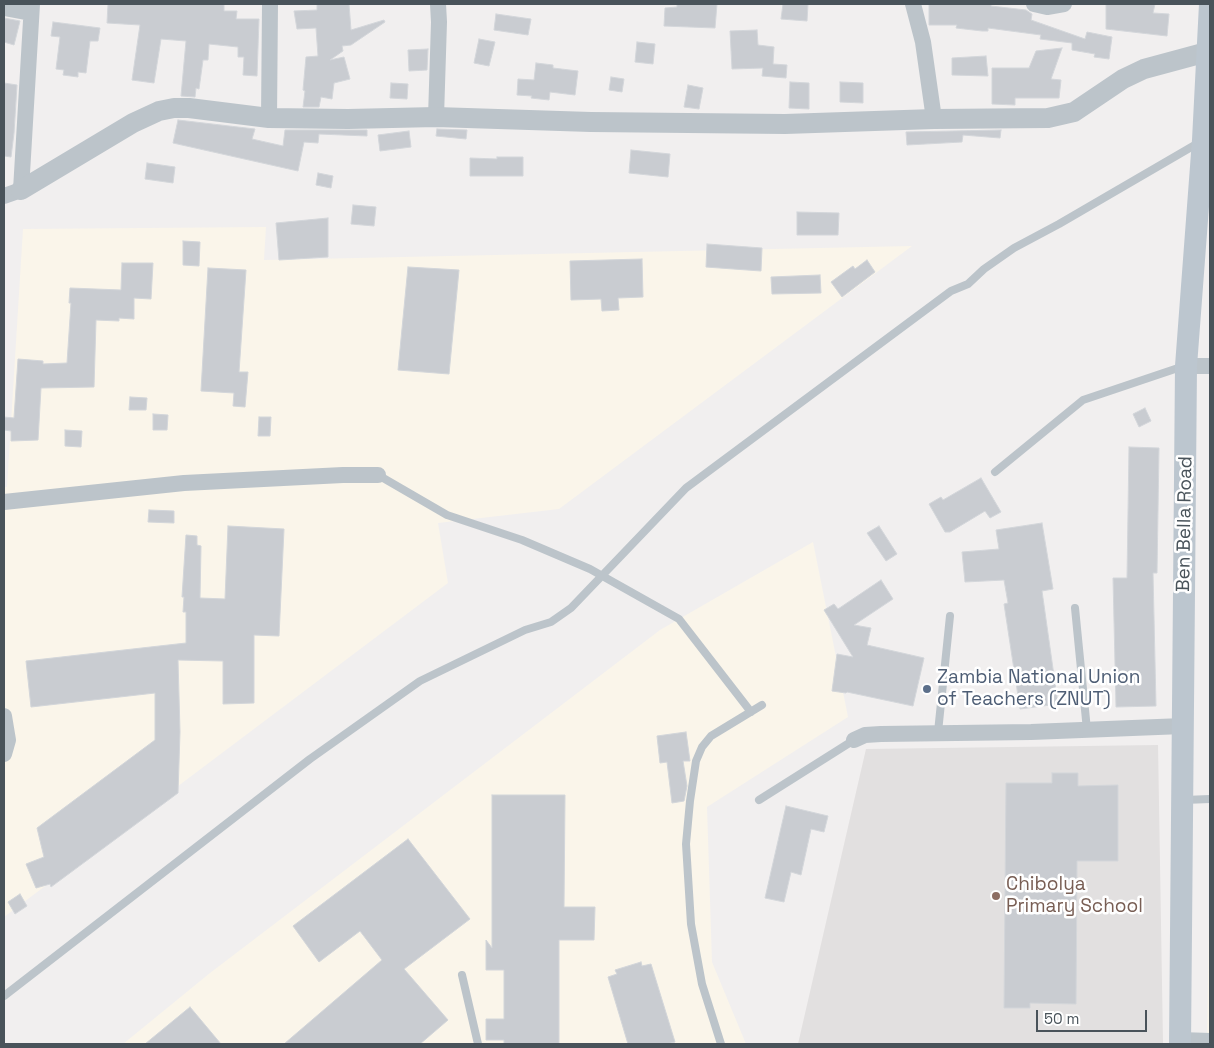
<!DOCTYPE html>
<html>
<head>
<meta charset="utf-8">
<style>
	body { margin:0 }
	#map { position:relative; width:1214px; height:1048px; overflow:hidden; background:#f1efef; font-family:"Space Grotesk",sans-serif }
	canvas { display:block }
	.frame { position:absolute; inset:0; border:5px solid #49535a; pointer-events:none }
	.scale { position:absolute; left:1036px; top:1010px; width:111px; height:22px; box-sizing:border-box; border:2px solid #49535a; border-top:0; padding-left:6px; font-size:15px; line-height:18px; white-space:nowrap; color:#49535a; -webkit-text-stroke:4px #fff; paint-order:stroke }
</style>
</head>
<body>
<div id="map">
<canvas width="1214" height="1048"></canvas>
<div class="frame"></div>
<div class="scale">50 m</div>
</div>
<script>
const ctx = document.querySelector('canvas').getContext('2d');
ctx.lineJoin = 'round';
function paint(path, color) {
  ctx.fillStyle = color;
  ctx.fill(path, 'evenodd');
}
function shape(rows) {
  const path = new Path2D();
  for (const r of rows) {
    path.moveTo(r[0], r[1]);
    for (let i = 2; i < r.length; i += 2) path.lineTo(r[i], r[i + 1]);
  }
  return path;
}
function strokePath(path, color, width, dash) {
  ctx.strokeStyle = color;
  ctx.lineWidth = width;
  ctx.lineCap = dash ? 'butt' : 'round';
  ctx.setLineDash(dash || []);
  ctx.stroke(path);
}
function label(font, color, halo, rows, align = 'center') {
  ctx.font = font + ' "Space Grotesk",sans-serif';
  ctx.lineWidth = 5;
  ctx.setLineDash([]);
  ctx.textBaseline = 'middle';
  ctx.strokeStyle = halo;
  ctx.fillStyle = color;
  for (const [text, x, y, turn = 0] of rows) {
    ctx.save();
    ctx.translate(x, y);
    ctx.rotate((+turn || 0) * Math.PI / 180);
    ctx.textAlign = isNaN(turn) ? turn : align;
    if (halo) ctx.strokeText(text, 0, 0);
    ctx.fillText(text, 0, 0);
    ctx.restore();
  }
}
paint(shape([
	[266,227,264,260,912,246,559,509,438,523,448,583,4,917,4,487,7,487,23,229],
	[813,542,848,717,707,807,712,962,746,1044,123,1044,210,973,660,630],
	[1210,843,1210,1044,1207,1044]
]), '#faf5ea');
paint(shape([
	[1158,745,1163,1044,798,1044,866,749]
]), '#e2e0e0');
const building = shape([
	[108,4,224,4,224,11,237,11,236,19,259,19,257,76,243,75,244,57,238,57,238,47,209,44,208,60,203,60,199,89,196,88,195,97,181,96,186,41,161,39,154,83,132,80,140,25,107,23,108,4],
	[317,4,349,4,351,30,384,20,385,22,351,45,342,46,343,51,330,60,344,57,350,79,334,83,332,99,321,97,319,107,303,107,305,91,303,90,306,57,318,56,316,28,297,29,294,11,317,10,317,4],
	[677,4,717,4,715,28,664,26,665,8,677,7,677,4],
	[783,4,808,4,807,21,781,19,783,4],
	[929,4,991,4,991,6,1026,10,1032,14,1031,20,1085,39,1087,32,1112,37,1109,59,1094,57,1095,54,1072,50,1072,43,1040,39,1041,35,988,28,988,31,982,31,956,28,957,25,929,25,929,4],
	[1106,4,1155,4,1153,13,1169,14,1167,36,1106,29,1106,4],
	[496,14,531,19,528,35,494,30,496,14],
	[4,18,20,21,14,45,4,42,4,18],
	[53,22,100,28,98,41,90,41,86,73,78,72,78,77,63,75,64,70,56,69,60,37,51,36,53,22],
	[757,30,758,45,774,47,773,64,787,65,786,78,762,76,763,68,732,69,730,31,757,30],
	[479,39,495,42,489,66,474,63,479,39],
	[637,42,655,44,653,64,635,62,637,42],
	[1062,48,1051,79,1061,80,1059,98,1015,98,1015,105,992,104,992,68,1029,68,1036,51,1062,48],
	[428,49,427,70,409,71,408,50,428,49],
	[986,56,988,76,952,75,952,58,986,56],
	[536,63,553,65,553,68,578,71,575,95,550,92,549,100,531,98,532,96,517,95,518,79,534,80,536,63],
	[611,77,624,79,622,92,609,90,611,77],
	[790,82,809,83,809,109,789,108,790,82],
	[840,82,863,83,863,103,840,102,840,82],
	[4,83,17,85,14,133,11,157,4,156,4,83],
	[391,83,408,84,407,99,390,98,391,83],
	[688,85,703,88,699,109,684,107,688,85],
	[178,120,255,129,252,139,283,146,285,130,367,130,367,136,319,134,318,143,304,142,298,171,173,143,178,120],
	[437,129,467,130,466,139,436,136,437,129],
	[1001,130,1000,138,963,135,962,142,907,145,906,132,1001,130],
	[409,131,411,147,380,151,378,135,409,131],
	[631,150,670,154,668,177,629,173,631,150],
	[497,157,523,157,523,176,470,176,470,158,497,159,497,157],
	[147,163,175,167,173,183,145,179,147,163],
	[318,173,333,176,331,188,316,185,318,173],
	[353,205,376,207,374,226,351,224,353,205],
	[797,212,839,213,838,235,797,235,797,212],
	[328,218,328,257,279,260,276,223,328,218],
	[183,241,200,242,199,266,183,265,183,241],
	[707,244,762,248,761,271,706,267,707,244],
	[642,259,643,297,618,298,619,310,602,311,601,299,571,300,570,261,642,259],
	[867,260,875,272,842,297,831,282,853,266,855,269,867,260],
	[122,263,153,263,151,299,134,298,134,319,119,318,119,321,96,320,94,387,41,388,38,440,11,441,11,431,4,430,4,417,14,418,18,359,43,361,43,364,67,363,71,303,69,303,70,288,121,290,122,263],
	[408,267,459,270,449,374,398,370,408,267],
	[208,268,246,270,239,372,248,372,245,407,233,406,234,393,201,391,208,268],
	[820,275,821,293,772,294,771,277,820,275],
	[130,397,147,398,146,410,129,410,130,397],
	[1145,408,1151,421,1139,427,1133,414,1145,408],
	[153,414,168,415,167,430,153,430,153,414],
	[259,417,271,417,270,436,258,436,259,417],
	[65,430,82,431,81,447,65,446,65,430],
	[1129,447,1159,448,1157,573,1153,573,1156,706,1116,707,1113,578,1127,578,1129,447],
	[981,478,1001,512,990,518,985,511,950,532,945,532,929,504,941,497,943,500,981,478],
	[149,510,174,511,174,523,148,522,149,510],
	[1042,523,1053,589,1042,591,1058,704,1020,709,1004,604,1008,603,1004,580,965,582,962,552,999,549,996,530,1042,523],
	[228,526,284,529,279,636,254,635,254,703,223,704,223,661,178,660,180,732,178,793,51,887,50,884,36,888,26,864,44,857,37,828,155,740,155,693,31,707,26,661,186,643,186,612,183,612,184,597,182,597,186,535,197,536,197,545,201,546,200,598,225,599,228,526],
	[879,526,897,554,886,561,867,533,879,526],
	[881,580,893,599,854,625,871,628,867,645,924,658,913,706,847,692,846,693,832,691,837,654,853,657,824,610,834,604,838,609,881,580],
	[686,732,690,761,683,761,687,786,684,801,672,803,667,762,660,763,657,736,686,732],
	[1052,773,1078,773,1078,786,1118,785,1118,861,1077,861,1076,1004,1030,1003,1030,1008,1004,1008,1006,783,1052,783,1052,773],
	[492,795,565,795,564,907,595,907,594,940,559,940,559,1044,504,1044,504,1040,486,1040,486,1019,504,1019,504,970,486,970,486,940,492,948,492,795],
	[786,806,828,816,824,832,811,829,801,875,791,872,784,902,765,898,786,806],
	[408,839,470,919,404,969,448,1020,420,1044,284,1044,382,960,360,931,319,962,293,926,408,839],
	[20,894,27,906,15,914,8,902,20,894],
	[641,962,642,966,651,964,675,1042,667,1044,628,1044,608,977,617,974,615,970,641,962],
	[190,1007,221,1044,145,1044,190,1007]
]);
paint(building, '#c9ccd1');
strokePath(building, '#d3d6da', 1);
strokePath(shape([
	[995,472,1083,400,1184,366],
	[378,475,447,515,522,540,590,569,679,619,751,712],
	[1075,608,1087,730],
	[938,732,950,616],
	[759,800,854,740],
	[1184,800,1210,799],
	[462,975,478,1044],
	[4,996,310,759,420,681,525,630,551,622,571,608,686,488,951,291,968,284,984,269,1014,248,1059,224,1200,142],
	[721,1044,702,984,691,924,686,844,690,801,696,761,702,747,711,736,762,705]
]), '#bcc4ca', 8);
strokePath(shape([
	[913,4,923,42,934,119],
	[1034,4,1047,7,1064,4],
	[4,8,31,13],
	[436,117,439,22,438,4],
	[269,118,270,4],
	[4,196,21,190,32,4],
	[1186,366,1210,366],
	[4,502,184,483,343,475,378,475],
	[4,716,8,740,4,754],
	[854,740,865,735,881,734,1031,732,1183,726],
	[1180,1040,1210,1041]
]), '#bcc4ca', 16);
strokePath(shape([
	[21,190,133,123,159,111,174,108,189,108,269,118,348,119,436,117,591,122,785,124,934,119,1048,118,1074,112,1123,79,1144,69,1207,52]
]), '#bcc4ca', 20);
strokePath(shape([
	[1180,1044,1186,366,1203,140,1210,4]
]), '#bcc6cf', 22);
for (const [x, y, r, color] of [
	[927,689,5,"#5c6f8a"],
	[996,896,5,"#8d6e63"]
]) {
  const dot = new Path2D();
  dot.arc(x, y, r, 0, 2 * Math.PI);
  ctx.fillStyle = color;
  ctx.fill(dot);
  strokePath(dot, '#fff', 2);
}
label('19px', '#49535a', '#fff', [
	["Ben Bella Road",1185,524,-89]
]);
label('19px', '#4e5e75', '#fff', [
	["Zambia National Union",937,678],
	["of Teachers (ZNUT)",937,700]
], 'left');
label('19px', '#785e54', '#fff', [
	["Chibolya",1006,885],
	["Primary School",1006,907]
], 'left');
</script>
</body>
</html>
